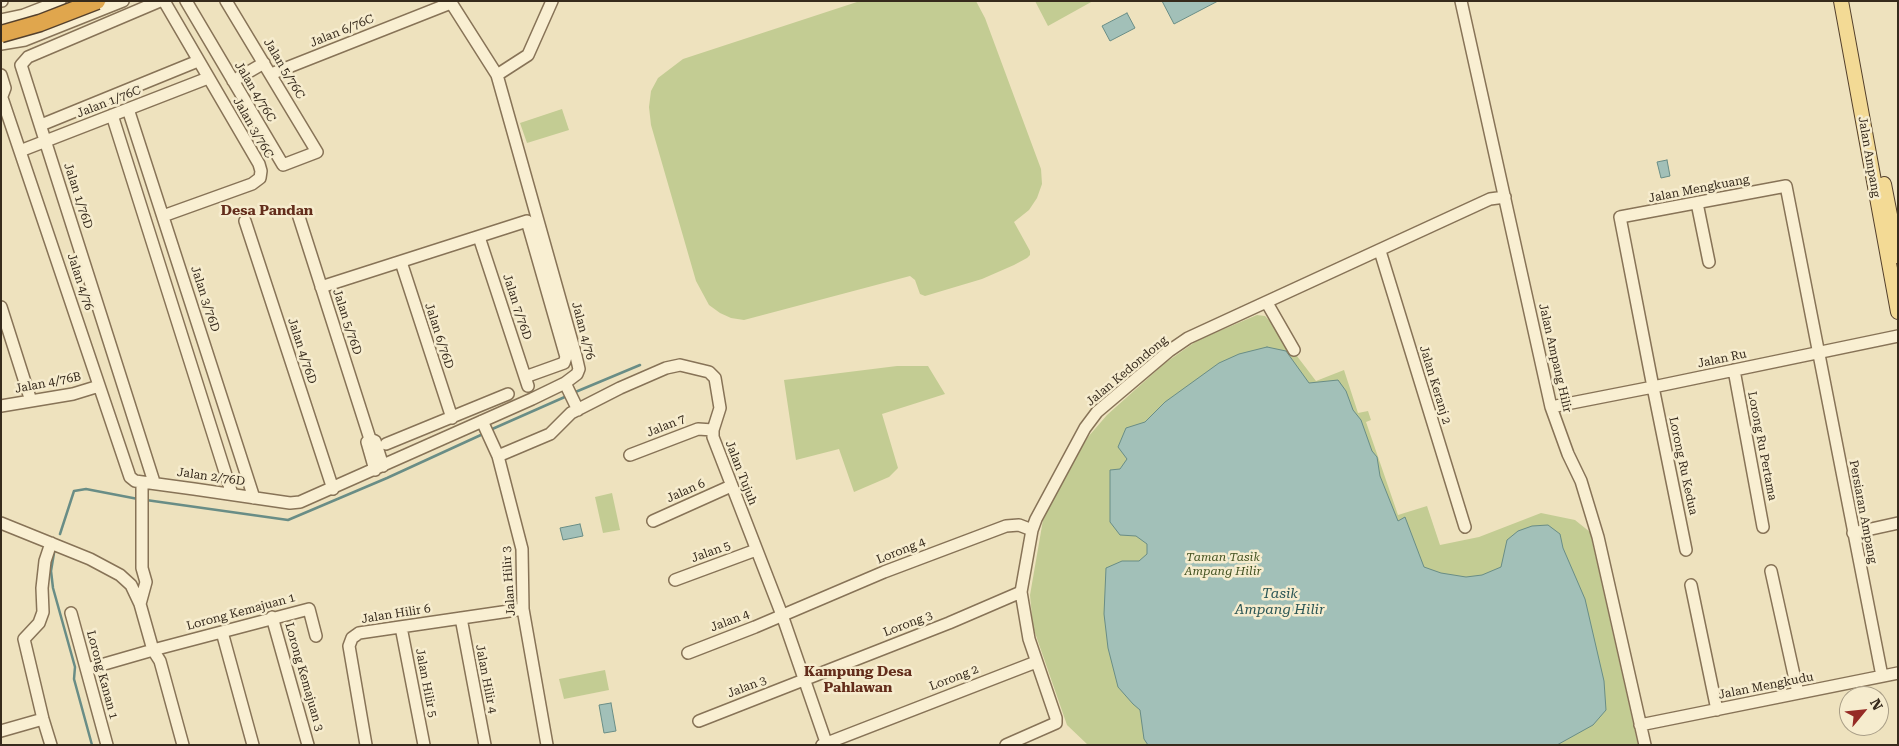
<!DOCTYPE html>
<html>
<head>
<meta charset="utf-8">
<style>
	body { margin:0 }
	#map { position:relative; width:1899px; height:746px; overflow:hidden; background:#eee2be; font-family:"Roboto Serif",serif }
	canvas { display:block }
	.frame { position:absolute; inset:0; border:2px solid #362a1c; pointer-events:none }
	.north { position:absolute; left:1839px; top:686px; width:50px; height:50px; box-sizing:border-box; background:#f6ecce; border:1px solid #a99e87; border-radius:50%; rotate:62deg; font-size:14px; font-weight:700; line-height:20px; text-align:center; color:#362a1c }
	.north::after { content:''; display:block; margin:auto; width:18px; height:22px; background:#962b26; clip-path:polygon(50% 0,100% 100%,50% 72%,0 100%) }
</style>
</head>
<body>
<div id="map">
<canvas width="1899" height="746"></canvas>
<div class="frame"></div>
<div class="north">N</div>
</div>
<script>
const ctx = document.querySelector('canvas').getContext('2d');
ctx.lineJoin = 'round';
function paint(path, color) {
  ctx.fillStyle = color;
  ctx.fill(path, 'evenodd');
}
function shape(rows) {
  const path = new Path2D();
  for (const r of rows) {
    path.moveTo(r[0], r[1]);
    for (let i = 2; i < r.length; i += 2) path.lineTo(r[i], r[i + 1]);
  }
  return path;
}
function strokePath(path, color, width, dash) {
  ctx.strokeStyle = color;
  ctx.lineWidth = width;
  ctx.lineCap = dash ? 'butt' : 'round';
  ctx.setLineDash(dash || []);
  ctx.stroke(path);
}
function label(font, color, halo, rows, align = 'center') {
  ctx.font = font + ' "Roboto Serif",serif';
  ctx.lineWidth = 5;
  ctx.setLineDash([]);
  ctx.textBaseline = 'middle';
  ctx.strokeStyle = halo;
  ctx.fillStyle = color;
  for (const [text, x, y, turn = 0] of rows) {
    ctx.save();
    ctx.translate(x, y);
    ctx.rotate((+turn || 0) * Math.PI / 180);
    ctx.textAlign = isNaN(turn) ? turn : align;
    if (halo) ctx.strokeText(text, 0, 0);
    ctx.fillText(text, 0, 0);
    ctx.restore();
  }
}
paint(shape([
	[860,1,976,1,977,3,985,18,1041,169,1042,184,1037,198,1029,210,1014,222,1030,251,1030,255,1027,258,1014,265,982,279,925,296,920,294,915,280,910,276,744,320,731,318,720,313,709,305,696,281,651,125,649,107,651,91,658,78,683,59],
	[1035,1,1093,1,1048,26],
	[562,109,569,130,527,143,520,123],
	[1257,315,1265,316,1271,322,1316,381,1344,370,1358,413,1368,411,1371,420,1366,422,1398,515,1427,506,1440,545,1479,537,1541,513,1575,520,1590,532,1638,745,1088,745,1067,725,1033,627,1030,595,1043,520,1062,480,1088,437,1107,415,1165,363,1198,340],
	[897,366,928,366,945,394,882,414,898,468,889,477,854,492,839,449,796,460,784,380],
	[612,493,620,530,603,533,595,497],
	[605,670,609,690,564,699,559,679]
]), '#c3cc93');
const water = shape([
	[1162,1,1218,1,1174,24,1162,1],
	[1127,13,1135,28,1110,41,1102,26,1127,13],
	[1667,160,1670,176,1661,178,1657,162,1667,160],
	[1267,347,1286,351,1309,383,1338,380,1346,391,1353,410,1361,420,1372,451,1377,457,1380,476,1398,521,1405,517,1424,567,1441,573,1466,577,1482,575,1501,567,1507,540,1518,531,1532,526,1548,525,1560,534,1563,548,1585,599,1604,681,1606,710,1593,725,1557,745,1148,745,1144,739,1140,710,1133,704,1118,687,1108,648,1104,614,1106,568,1122,561,1139,561,1147,554,1147,544,1136,536,1120,535,1110,522,1110,470,1120,469,1127,459,1118,447,1126,428,1145,422,1165,402,1219,363,1239,354,1267,347],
	[580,524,583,536,563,540,560,528,580,524],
	[611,703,616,731,604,733,599,705,611,703]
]);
paint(water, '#a2c0b8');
strokePath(water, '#698d86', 1);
strokePath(shape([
	[573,393,640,365],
	[490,430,567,396],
	[146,500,288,520,387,478,483,434],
	[60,534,74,491,86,489,138,499],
	[54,553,51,571,53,588,75,667,74,679,92,745]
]), '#698d86', 2.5);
const minor = shape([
	[1,1,2,1],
	[186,1,283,165,317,152,226,1],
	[1461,1,1551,407,1568,454,1581,481,1598,537,1645,745],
	[1,20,24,15,60,1],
	[1,44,25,40,123,1],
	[271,74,451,3],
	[1,75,5,88,2,96],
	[497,75,528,55,552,1],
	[233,81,264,63],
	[1,95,130,477,135,481,194,489,290,503,300,502,532,399,565,383,577,374,579,369,576,356,497,75,450,1],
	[128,109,254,498],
	[112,115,232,494],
	[41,125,198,61],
	[20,151,208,78],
	[1697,203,1709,262],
	[298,214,370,439],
	[163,216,252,184,260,178,261,171,259,164,164,1],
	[245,221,333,489],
	[479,237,528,386],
	[1380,251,1465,527],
	[401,262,452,418],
	[321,287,527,221,566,357,564,363,525,377],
	[1267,303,1294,350],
	[1,307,31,401],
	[1734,370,1763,527],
	[565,383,578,410],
	[1,406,73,394,99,386],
	[1551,407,1653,387,1898,336],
	[482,421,498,456,522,549,523,609,547,745],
	[386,444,508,394],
	[630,455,698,429,713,430],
	[498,456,550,434,571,413,620,388,666,368,680,365,709,372,715,378,720,408,713,430,713,437,782,615,827,745],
	[375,470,367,442,370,439,375,441,383,466],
	[154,482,21,65,28,57,160,1],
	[653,521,731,486],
	[1,523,90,559,120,575,131,585,140,604,153,650,160,661,183,745],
	[1853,533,1898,523],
	[1686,550,1653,387,1620,217,1786,186,1882,676],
	[1771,571,1798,693],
	[675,580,756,550],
	[1691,585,1717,710],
	[140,604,146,582,142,568,142,482],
	[71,613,107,745],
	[272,617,308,745],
	[461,618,485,745],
	[401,627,424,745],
	[222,632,253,745],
	[688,653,755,627,884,572,1006,526,1019,525,1032,530],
	[87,669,153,650,309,609,316,636],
	[699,721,949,623,1021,592],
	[1640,725,1898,673],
	[1,731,43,719],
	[51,745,43,719,24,639,39,623,43,612,42,588,45,561,51,543],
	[366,745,349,646,352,638,359,633,523,609],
	[822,745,1036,662],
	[1006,745,1056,723,1056,718,1029,639,1021,592,1032,530,1036,519,1085,428,1097,412,1169,351,1188,338,1490,199,1505,197]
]);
const major = shape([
	[1841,1,1898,312],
	[1884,184,1898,256]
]);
strokePath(minor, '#877357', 14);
strokePath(major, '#54402c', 16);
strokePath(minor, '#f9efd2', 11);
strokePath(major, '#f3da95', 14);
const highwayBridge = shape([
	[1,34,40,23,97,1]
]);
strokePath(highwayBridge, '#54402c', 19, []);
strokePath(highwayBridge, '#e0a64d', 16);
label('12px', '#362a1c', '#f6ecce', [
	["Jalan 6/76C",342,31,-22],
	["Jalan 5/76C",284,69,59],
	["Jalan 4/76C",255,92,59],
	["Jalan 1/76C",109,102,-21],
	["Jalan 3/76C",253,128,60],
	["Jalan Ampang",1869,157,80],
	["Jalan Mengkuang",1699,189,-11],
	["Jalan 1/76D",78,196,72],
	["Jalan 4/76",80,282,72],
	["Jalan 3/76D",205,299,72],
	["Jalan 7/76D",517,307,72],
	["Jalan 5/76D",347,322,72],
	["Jalan 4/76",583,331,75],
	["Jalan 6/76D",439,336,72],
	["Jalan 4/76D",302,351,72],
	["Jalan Ampang Hilir",1555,358,77],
	["Jalan Ru",1722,359,-12],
	["Jalan Kedondong",1127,371,-40],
	["Jalan 4/76B",48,383,-11],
	["Jalan Keranj 2",1435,385,73],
	["Jalan 7",666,426,-22],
	["Lorong Ru Pertama",1762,446,79],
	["Lorong Ru Kedua",1683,466,78],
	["Jalan Tujuh",741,473,69],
	["Jalan 2/76D",211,477,8],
	["Jalan 6",686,491,-24],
	["Persiaran Ampang",1863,512,79],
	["Lorong 4",901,551,-22],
	["Jalan 5",711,552,-20],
	["Jalan Hilir 3",509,581,-94],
	["Lorong Kemajuan 1",241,612,-15],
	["Jalan Hilir 6",396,614,-9],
	["Jalan 4",730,621,-21],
	["Lorong 3",908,624,-21],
	["Lorong Kanan 1",102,675,75],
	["Lorong Kemajuan 3",304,677,74],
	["Lorong 2",954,678,-21],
	["Jalan Hilir 4",486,679,79],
	["Jalan Hilir 5",426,683,79],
	["Jalan Mengkudu",1766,686,-11],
	["Jalan 3",747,687,-21]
]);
label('italic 12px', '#445322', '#f6ecce', [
	["Taman Tasik",1223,557],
	["Ampang Hilir",1223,571]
]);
label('bold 14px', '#632d1b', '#f6ecce', [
	["Desa Pandan",267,211],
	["Kampung Desa",858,672],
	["Pahlawan",858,688]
]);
label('italic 14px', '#2b5655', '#f6ecce', [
	["Tasik",1280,594],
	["Ampang Hilir",1280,610]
]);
</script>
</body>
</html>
